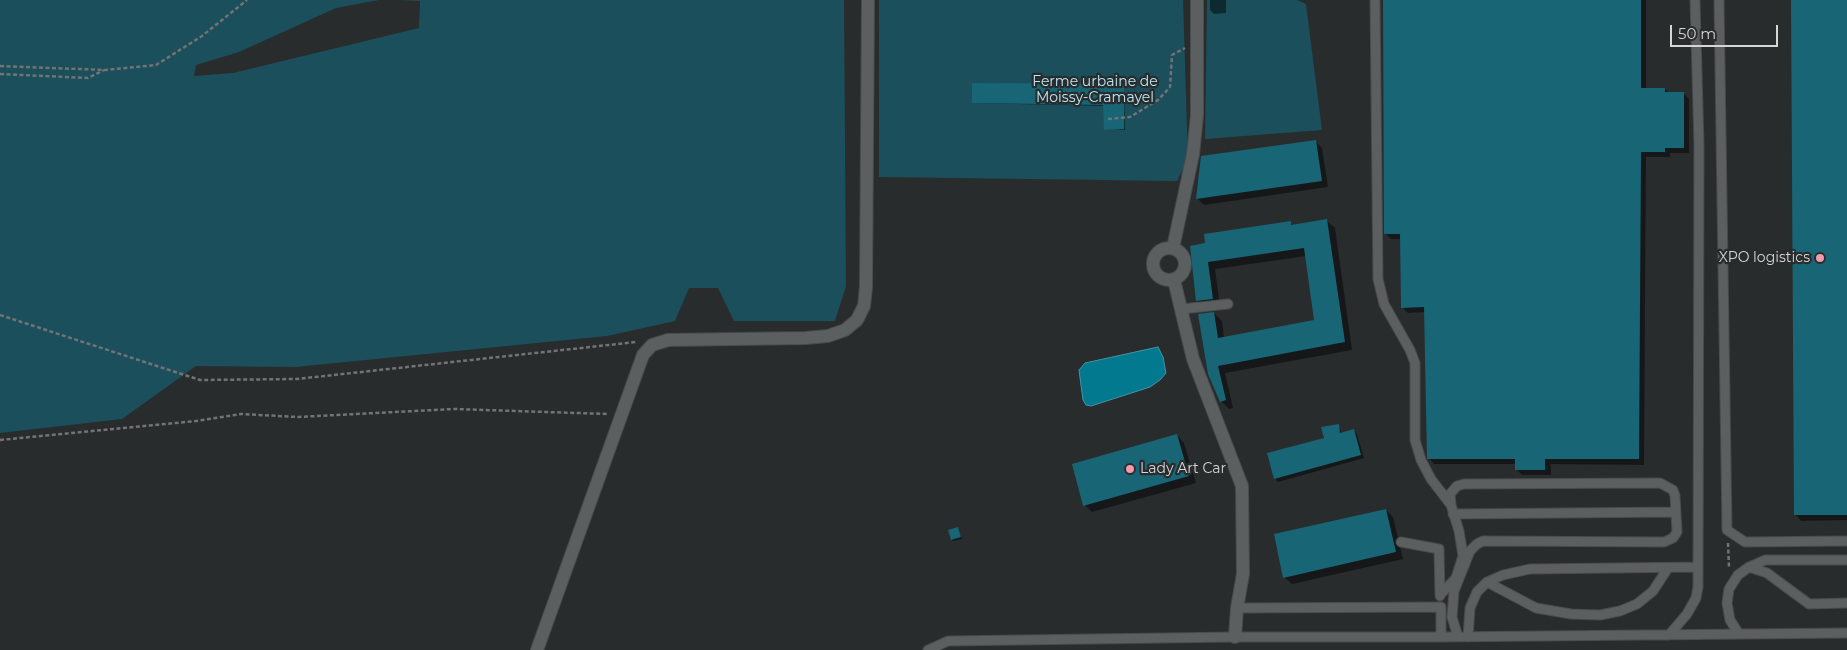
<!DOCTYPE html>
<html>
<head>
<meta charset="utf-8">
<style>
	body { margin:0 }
	#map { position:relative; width:1847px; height:650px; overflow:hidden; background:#292c2d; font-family:Montserrat,sans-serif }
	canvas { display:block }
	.scale { position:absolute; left:1670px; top:25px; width:108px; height:22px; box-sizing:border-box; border:2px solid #d4d6d7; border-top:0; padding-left:6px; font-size:15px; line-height:18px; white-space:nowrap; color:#d4d6d7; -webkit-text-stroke:4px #292c2d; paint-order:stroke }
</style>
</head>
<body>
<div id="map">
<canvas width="1847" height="650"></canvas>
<div class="scale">50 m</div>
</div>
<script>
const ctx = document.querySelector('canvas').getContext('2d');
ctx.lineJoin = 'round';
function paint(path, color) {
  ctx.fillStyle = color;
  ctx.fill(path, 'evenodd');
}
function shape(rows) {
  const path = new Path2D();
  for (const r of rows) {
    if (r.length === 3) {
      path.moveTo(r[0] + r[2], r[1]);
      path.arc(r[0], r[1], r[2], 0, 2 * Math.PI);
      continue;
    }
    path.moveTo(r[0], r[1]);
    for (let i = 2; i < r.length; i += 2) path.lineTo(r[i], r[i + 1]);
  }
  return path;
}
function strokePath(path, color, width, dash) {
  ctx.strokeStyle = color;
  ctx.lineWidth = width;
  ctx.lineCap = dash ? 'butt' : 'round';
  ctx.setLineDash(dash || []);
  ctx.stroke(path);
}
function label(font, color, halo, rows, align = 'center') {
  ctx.font = font + ' Montserrat,sans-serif';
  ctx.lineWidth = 4.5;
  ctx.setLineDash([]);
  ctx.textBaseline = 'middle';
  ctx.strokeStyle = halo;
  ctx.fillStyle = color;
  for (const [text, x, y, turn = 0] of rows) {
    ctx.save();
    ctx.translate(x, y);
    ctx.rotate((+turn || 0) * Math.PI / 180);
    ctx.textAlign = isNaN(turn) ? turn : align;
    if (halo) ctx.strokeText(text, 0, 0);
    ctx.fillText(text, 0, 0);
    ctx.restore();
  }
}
paint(shape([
	[0,0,379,0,336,8,239,52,196,65,194,76,233,73,419,28,420,1,400,0,844,0,846,286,835,321,734,321,718,288,689,288,675,321,607,336,295,367,196,366,122,419,0,433],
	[879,0,1183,0,1188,159,1177,181,879,177],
	[1207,0,1297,0,1306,4,1322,130,1205,139]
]), '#1b4f5c');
const water = shape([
	[1158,347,1163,357,1166,373,1160,380,1150,387,1091,406,1086,405,1083,400,1079,370,1085,363,1158,347]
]);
paint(water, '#037990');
strokePath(water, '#4295a5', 1);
paint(shape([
	[1210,0,1226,0,1226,13,1214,14,1210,10],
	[1384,0,1646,0,1646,89,1665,89,1669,93,1683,93,1689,99,1689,153,1670,153,1670,157,1646,157,1644,465,1551,464,1551,475,1522,475,1516,469,1516,464,1434,464,1429,458,1426,312,1408,313,1402,307,1401,239,1391,239,1385,233],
	[1792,0,1847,0,1847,520,1801,521,1796,515],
	[1124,86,1125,130,1106,129,1105,106,973,103],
	[1315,141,1322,148,1328,187,1204,205,1197,198],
	[1327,221,1335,228,1352,350,1225,373,1233,408,1229,409,1221,401,1210,374,1214,313,1222,321,1224,338,1315,321,1306,256,1215,269,1220,307,1205,308,1197,301,1191,247,1290,223,1294,226],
	[1338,425,1342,434,1354,430,1357,434,1364,458,1278,482,1275,479],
	[1177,435,1184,443,1196,483,1092,512,1085,505],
	[1386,510,1393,517,1403,559,1292,584,1284,577],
	[958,528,962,539,953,541,952,540]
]), '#0007');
paint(shape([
	[1383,0,1641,0,1641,88,1665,88,1665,92,1684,92,1684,148,1665,148,1665,152,1641,152,1639,459,1545,459,1545,470,1515,470,1515,459,1427,459,1424,307,1401,308,1400,234,1384,234],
	[1791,0,1847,0,1847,515,1794,515],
	[972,83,1124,84,1124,129,1104,130,1103,105,972,103],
	[1316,140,1322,181,1196,199,1201,156],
	[1327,219,1345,342,1218,366,1226,400,1220,402,1208,374,1198,314,1214,312,1218,338,1314,320,1304,248,1208,262,1213,299,1196,301,1190,246,1205,243,1204,234,1291,221,1291,225],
	[1339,424,1340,433,1354,429,1361,455,1274,479,1267,453,1324,438,1321,427],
	[1177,434,1189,476,1083,506,1072,464],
	[1386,509,1396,552,1283,578,1274,534],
	[958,527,961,537,951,540,948,530]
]), '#186576');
const service = shape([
	[1375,0,1378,279,1384,304,1410,350,1415,363,1415,440,1421,460,1431,479,1451,505],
	[1719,0,1727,530,1745,542,1847,541],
	[1182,309,1228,304],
	[1453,514,1676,512],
	[1401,542,1439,549,1440,596],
	[1749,567,1767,573,1809,604,1847,603],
	[1487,582,1536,608,1571,614,1600,615,1620,611,1637,604,1653,591,1668,568],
	[1440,595,1456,578,1463,556,1459,531,1451,505,1450,494,1457,486,1464,484,1660,483,1673,490,1675,496,1677,532,1673,538,1664,542,1483,541,1477,544,1470,551,1454,591,1452,617,1458,637],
	[1237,608,1441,607,1441,637],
	[1739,634,1730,620,1727,603,1729,589,1738,575,1749,567,1765,560,1847,560],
	[1669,635,1687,614,1696,598,1698,587,1699,145,1695,0],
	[1468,637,1470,608,1477,592,1487,582,1503,575,1530,569,1698,567],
	[928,650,948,641,1235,637,1441,637,1847,633]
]);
const minor = shape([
	[1169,264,16],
	[1173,248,1193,154,1197,115,1197,0],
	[1174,280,1193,359,1242,486,1243,574,1237,608,1235,637],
	[537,650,643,355,652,345,668,340,806,338,828,336,845,330,857,320,864,306,866,287,868,0]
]);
strokePath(service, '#484a4b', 11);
strokePath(minor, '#484a4b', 14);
strokePath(shape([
	[0,66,105,70,156,65,202,36,247,0],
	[0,74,88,78,104,70],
	[1108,119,1130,117,1158,100,1170,87,1172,55,1185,48],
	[0,315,200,380,297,379,636,342],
	[0,440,196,421,241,414,298,417,454,409,608,414],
	[1728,543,1729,567]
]), '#717374', 2.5, [4, 2.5]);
strokePath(service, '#5c5f60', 9);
strokePath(minor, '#5c5f60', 12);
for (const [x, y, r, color] of [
	[1820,258,5,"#f39aac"],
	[1130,469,5,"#f39aac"]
]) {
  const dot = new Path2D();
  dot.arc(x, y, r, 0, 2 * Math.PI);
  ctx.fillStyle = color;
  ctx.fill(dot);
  strokePath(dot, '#292c2d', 2);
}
label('14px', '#bbe8f5', '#292c2d', [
	["Ferme urbaine de",1095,82],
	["Moissy-Cramayel",1095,98]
]);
label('14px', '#d4d6d7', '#292c2d', [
	["XPO logistics",1810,258],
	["Lady Art Car",1140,469,"left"]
], 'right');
</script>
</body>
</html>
